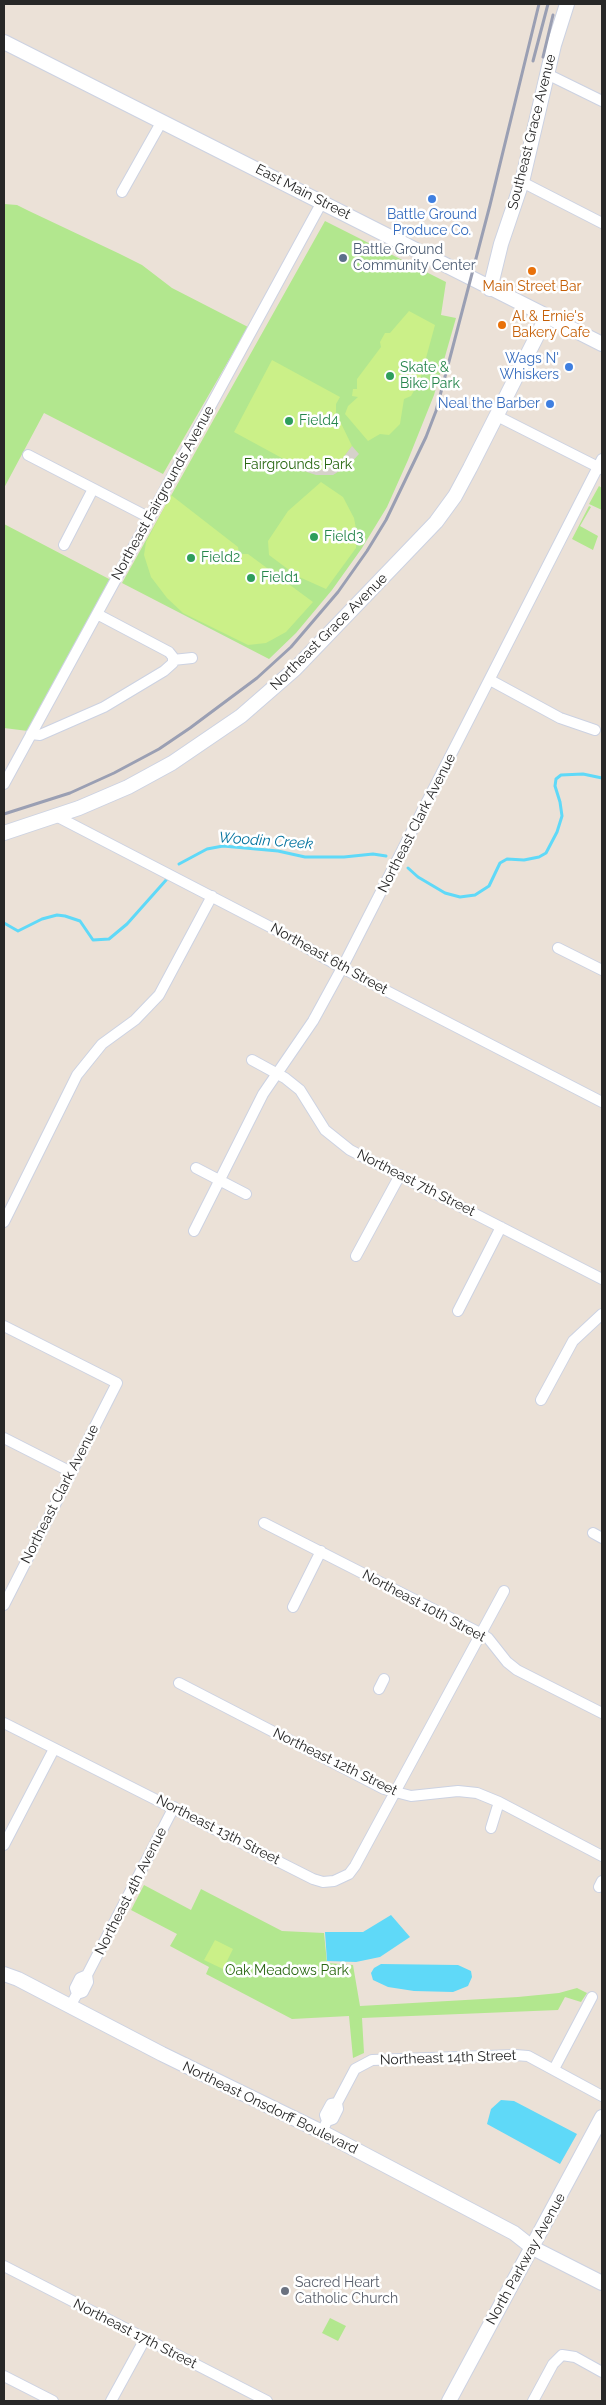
<!DOCTYPE html>
<html>
<head>
<meta charset="utf-8">
<style>
	body { margin:0 }
	#map { position:relative; width:606px; height:2405px; overflow:hidden; background:#ebe1d7; font-family:Raleway,sans-serif }
	canvas { display:block }
	.frame { position:absolute; inset:0; border:5px solid #272727; pointer-events:none }
</style>
</head>
<body>
<div id="map">
<canvas width="606" height="2405"></canvas>
<div class="frame"></div>
</div>
<script>
const ctx = document.querySelector('canvas').getContext('2d');
ctx.lineJoin = 'round';
function paint(path, color) {
  ctx.fillStyle = color;
  ctx.fill(path, 'evenodd');
}
function shape(rows) {
  const path = new Path2D();
  for (const r of rows) {
    path.moveTo(r[0], r[1]);
    for (let i = 2; i < r.length; i += 2) path.lineTo(r[i], r[i + 1]);
  }
  return path;
}
function strokePath(path, color, width, dash) {
  ctx.strokeStyle = color;
  ctx.lineWidth = width;
  ctx.lineCap = dash ? 'butt' : 'round';
  ctx.setLineDash(dash || []);
  ctx.stroke(path);
}
function label(font, color, halo, rows, align = 'center') {
  ctx.font = font + ' Raleway,sans-serif';
  ctx.lineWidth = 5;
  ctx.setLineDash([]);
  ctx.textBaseline = 'middle';
  ctx.strokeStyle = halo;
  ctx.fillStyle = color;
  for (const [text, x, y, turn = 0] of rows) {
    ctx.save();
    ctx.translate(x, y);
    ctx.rotate((+turn || 0) * Math.PI / 180);
    ctx.textAlign = isNaN(turn) ? turn : align;
    if (halo) ctx.strokeText(text, 0, 0);
    ctx.fillText(text, 0, 0);
    ctx.restore();
  }
}
paint(shape([
	[4,204,17,205,29,211,120,254,142,265,172,288,248,327,163,474,44,413,4,488],
	[325,221,446,282,441,315,456,318,434,395,408,460,387,507,362,548,332,590,296,633,269,659,122,583],
	[599,486,602,488,602,510,589,504],
	[589,506,591,507,580,526,598,536,593,550,572,539],
	[4,524,111,580,28,731,4,728],
	[144,1885,191,1910,201,1889,282,1931,324,1933,327,1963,353,1965,360,2006,518,1997,559,1993,577,1988,587,1993,581,2002,565,1997,558,2010,362,2018,364,2053,353,2058,349,2016,292,2019,206,1974,209,1967,170,1946,177,1934,131,1910],
	[330,2318,346,2326,338,2341,322,2333]
]), '#b2e78e');
paint(shape([
	[409,311,435,325,420,380,411,396,404,399,400,424,389,435,380,434,368,441,345,414,348,406,358,397,352,396,353,389,357,389,357,379,381,347,380,342,385,333,390,333],
	[272,360,340,397,336,404,336,413,352,446,339,463,323,470,311,469,291,463,234,432],
	[321,482,343,497,354,518,357,534,356,548,326,589,297,576,269,555,268,541,288,511],
	[171,495,238,547,239,554,248,554,313,602,286,632,266,643,248,645,183,613,167,598,151,577,144,555,146,542],
	[215,1940,233,1949,223,1969,204,1960]
]), '#cbf088');
paint(shape([
	[352,446,359,454,349,465,333,475,316,475,292,467,291,463,311,469,323,470,339,463]
]), '#d6d1ca');
paint(shape([
	[391,1915,410,1937,380,1957,356,1962,327,1961,325,1932,363,1932],
	[381,1964,458,1965,471,1971,472,1977,468,1986,453,1992,414,1991,388,1987,373,1980,371,1973,374,1968],
	[501,2100,514,2101,577,2134,560,2164,487,2124,491,2109]
]), '#5fd9f8');
strokePath(shape([
	[179,864,207,849,223,846,278,851,305,857,344,857,373,854,386,856],
	[408,868,418,877,445,893,460,897,475,895,489,886,500,863,507,859,524,860,539,857,546,853,557,832,562,816,560,802,555,786,556,779,561,775,583,774,602,778],
	[4,923,18,931,42,919,57,915,65,916,80,921,93,940,109,939,127,924,167,879]
]), '#5fd9f8', 3);
const street = shape([
	[547,74,602,101],
	[522,182,602,223],
	[122,192,162,121],
	[497,416,602,469],
	[28,455,150,518],
	[64,545,93,489],
	[173,660,192,658],
	[490,680,560,718,595,730],
	[31,734,40,735,104,707,164,671,173,663,173,657,169,652,97,614],
	[4,784,322,202],
	[56,816,278,931,342,968,602,1102],
	[558,948,602,970],
	[252,1060,285,1078,300,1090,325,1130,350,1150,602,1279],
	[196,1168,246,1194],
	[4,1222,77,1075,102,1044,135,1020,159,995,212,896],
	[194,1231,263,1094,313,1021,342,968,602,459],
	[356,1256,400,1175],
	[458,1311,501,1227],
	[4,1326,117,1383,4,1605],
	[541,1400,573,1341,602,1314],
	[4,1438,71,1472],
	[264,1523,480,1633,488,1638,507,1662,517,1670,602,1713],
	[593,1533,602,1538],
	[293,1607,321,1551],
	[179,1683,384,1789,411,1796,458,1791,477,1793,499,1802,602,1856],
	[379,1689,384,1679],
	[4,1723,313,1879,323,1882,334,1881,349,1874,355,1866,504,1591],
	[491,1828,499,1802],
	[4,1845,54,1749],
	[599,1887,602,1881],
	[77,1994,75,1988,80,1978,87,1975],
	[70,2006,77,1994,83,1992,88,1982,87,1975,174,1807],
	[554,2069,592,1997],
	[327,2121,325,2115,331,2104,337,2103],
	[322,2132,327,2121,333,2119,338,2109,337,2103,355,2069,372,2060,515,2055,528,2056,602,2096],
	[4,2266,267,2401],
	[4,2376,53,2401],
	[111,2401,145,2339],
	[533,2401,553,2364,562,2355,575,2357,602,2372]
]);
const secondary = shape([
	[4,42,602,344],
	[490,289,501,244,522,182,554,45,567,4],
	[4,833,79,808,128,787,172,763,241,716,295,669,436,522,455,496,470,468,547,316],
	[4,1974,18,1979,162,2054,322,2132,514,2233,533,2248,602,2283],
	[449,2401,602,2117]
]);
strokePath(street, '#ccd2e2', 12);
strokePath(secondary, '#ccd2e2', 16);
strokePath(street, '#fff', 10);
strokePath(secondary, '#fff', 14);
strokePath(shape([
	[543,57,553,15],
	[533,61,548,4],
	[4,814,70,793,114,773,159,749,190,728,257,678,291,647,338,592,367,551,386,520,426,437,436,411,490,205,539,4]
]), '#9a9fb3', 3);
for (const [x, y, r, color] of [
	[432,199,5,"#3f7fe0"],
	[343,258,5,"#5c6f8a"],
	[532,271,5,"#e8710a"],
	[502,325,5,"#e8710a"],
	[569,367,5,"#3f7fe0"],
	[390,376,5,"#2e9e5b"],
	[550,404,5,"#3f7fe0"],
	[289,421,5,"#2e9e5b"],
	[314,537,5,"#2e9e5b"],
	[191,558,5,"#2e9e5b"],
	[251,578,5,"#2e9e5b"],
	[285,2291,5,"#6b7280"]
]) {
  const dot = new Path2D();
  dot.arc(x, y, r, 0, 2 * Math.PI);
  ctx.fillStyle = color;
  ctx.fill(dot);
  strokePath(dot, '#fff', 2);
}
label('14px', '#272727', '#fff', [
	["Southeast Grace Avenue",532,132,-76],
	["East Main Street",303,192,27],
	["Northeast Fairgrounds Avenue",163,493,-61],
	["Northeast Grace Avenue",329,632,-45],
	["Northeast Clark Avenue",417,823,-63],
	["Northeast 6th Street",329,959,29],
	["Northeast 7th Street",416,1183,27],
	["Northeast Clark Avenue",60,1494,-63],
	["Northeast 10th Street",424,1606,28],
	["Northeast 12th Street",335,1762,26],
	["Northeast 13th Street",218,1830,27],
	["Northeast 4th Avenue",131,1891,-63],
	["Northeast 14th Street",448,2058,-2],
	["Northeast Onsdorff Boulevard",270,2108,26],
	["North Parkway Avenue",526,2259,-61],
	["Northeast 17th Street",135,2334,27]
]);
label('14px', '#366cbe', '#fff', [
	["Battle Ground",432,215,"center"],
	["Produce Co.",432,231,"center"],
	["Wags N'",559,359],
	["Whiskers",559,375],
	["Neal the Barber",540,404]
], 'right');
label('14px', '#4e5e75', '#fff', [
	["Battle Ground",353,250],
	["Community Center",353,266]
], 'left');
label('14px', '#c56008', '#fff', [
	["Main Street Bar",532,287],
	["Al & Ernie's",512,317,"left"],
	["Bakery Cafe",512,333,"left"]
]);
label('14px', '#27864d', '#fff', [
	["Skate &",400,368],
	["Bike Park",400,384],
	["Field4",299,421],
	["Field3",324,537],
	["Field2",201,558],
	["Field1",261,578]
], 'left');
label('14px', '#2a6813', '#fff', [
	["Fairgrounds Park",298,465],
	["Oak Meadows Park",287,1971]
]);
label('14px', '#5b616d', '#fff', [
	["Sacred Heart",295,2283],
	["Catholic Church",295,2299]
], 'left');
label('italic 15px', '#03739f', '#fff', [
	["Woodin Creek",266,841,4]
]);
</script>
</body>
</html>
